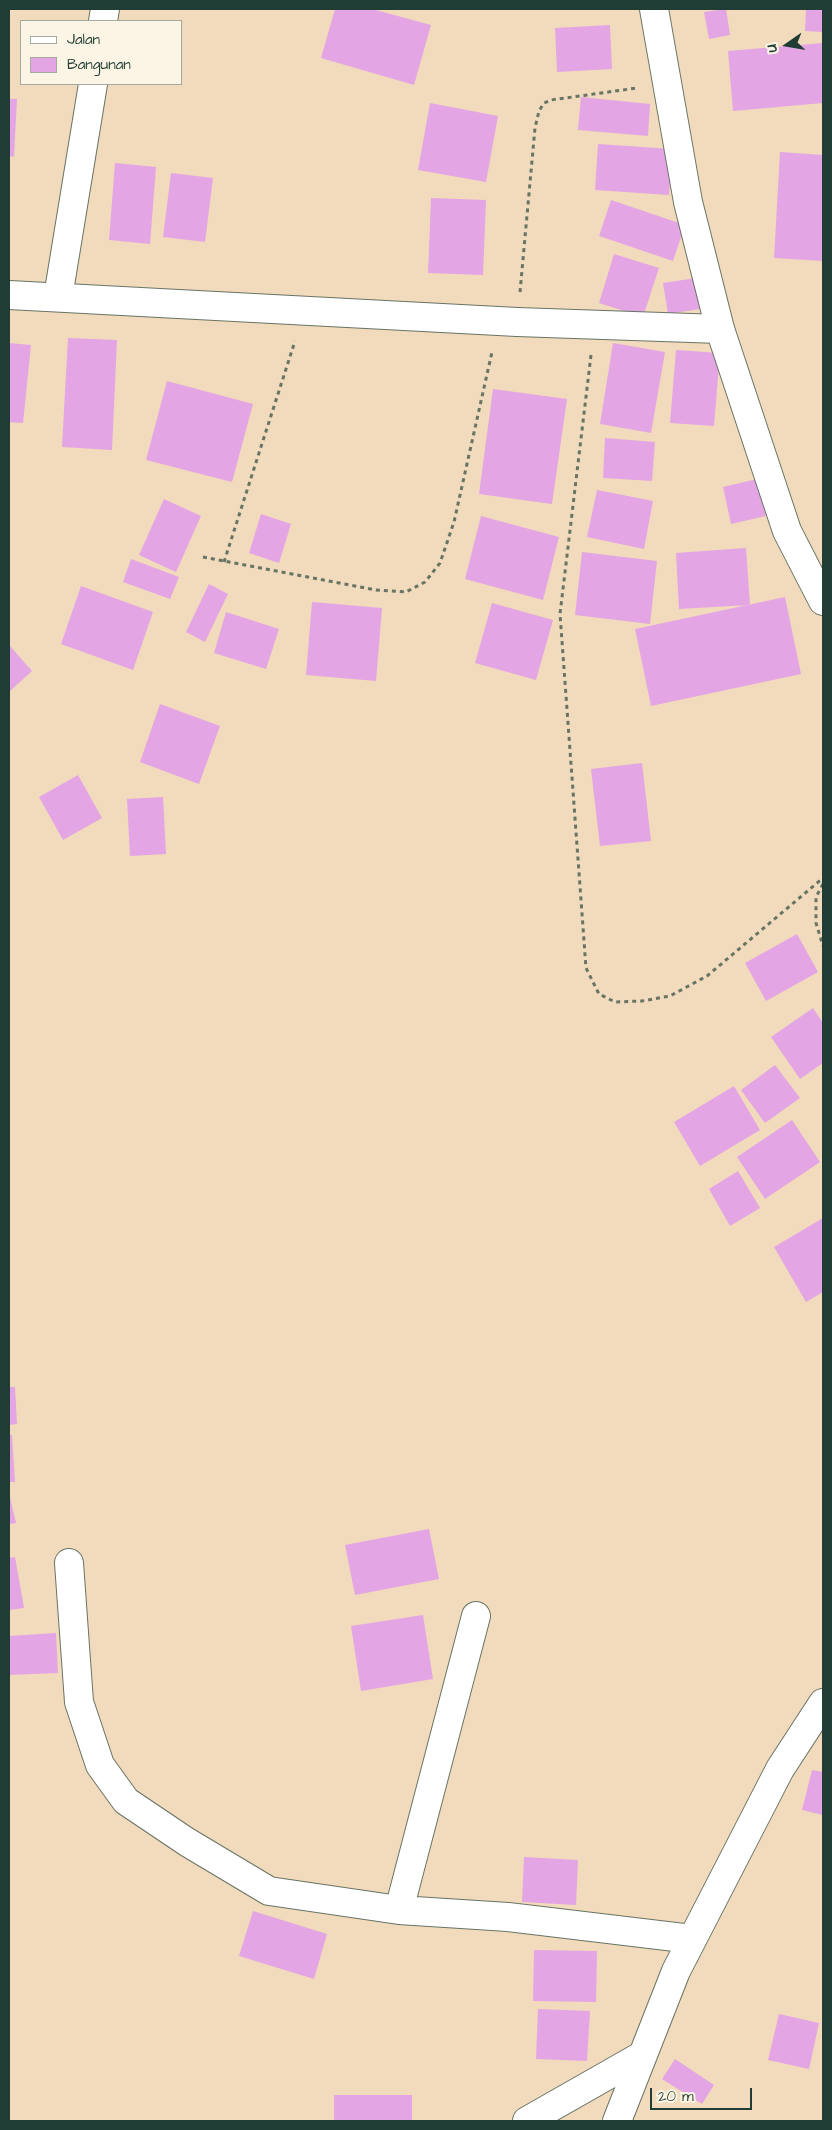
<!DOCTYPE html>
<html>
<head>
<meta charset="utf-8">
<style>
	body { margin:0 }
	#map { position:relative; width:832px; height:2130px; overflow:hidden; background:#f1dbbc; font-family:"Architects Daughter",sans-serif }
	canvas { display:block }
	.frame { position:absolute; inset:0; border:10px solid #1f3d34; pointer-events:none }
	.legend { position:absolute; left:20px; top:20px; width:162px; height:65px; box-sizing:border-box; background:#fcf5e5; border:1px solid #a4ab9e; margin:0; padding:6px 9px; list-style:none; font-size:15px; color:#1f3d34 }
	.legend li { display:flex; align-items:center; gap:10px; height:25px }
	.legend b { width:25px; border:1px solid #a4ab9e }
	.north { position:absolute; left:762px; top:20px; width:50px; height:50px; -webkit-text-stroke:4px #fcf5e5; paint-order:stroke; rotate:257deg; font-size:14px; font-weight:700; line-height:20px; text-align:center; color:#1f3d34 }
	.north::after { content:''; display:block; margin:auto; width:18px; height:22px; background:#1f3d34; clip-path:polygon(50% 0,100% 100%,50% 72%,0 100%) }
	.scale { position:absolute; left:650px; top:2088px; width:102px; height:22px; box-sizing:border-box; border:2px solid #1f3d34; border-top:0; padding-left:6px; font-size:15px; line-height:18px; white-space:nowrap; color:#1f3d34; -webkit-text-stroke:4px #fcf5e5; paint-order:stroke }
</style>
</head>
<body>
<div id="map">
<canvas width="832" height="2130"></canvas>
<div class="frame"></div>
<ul class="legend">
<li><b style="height:6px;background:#fff"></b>Jalan</li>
<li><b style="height:14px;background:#e4a5e4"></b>Bangunan</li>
</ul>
<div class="north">U</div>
<div class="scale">20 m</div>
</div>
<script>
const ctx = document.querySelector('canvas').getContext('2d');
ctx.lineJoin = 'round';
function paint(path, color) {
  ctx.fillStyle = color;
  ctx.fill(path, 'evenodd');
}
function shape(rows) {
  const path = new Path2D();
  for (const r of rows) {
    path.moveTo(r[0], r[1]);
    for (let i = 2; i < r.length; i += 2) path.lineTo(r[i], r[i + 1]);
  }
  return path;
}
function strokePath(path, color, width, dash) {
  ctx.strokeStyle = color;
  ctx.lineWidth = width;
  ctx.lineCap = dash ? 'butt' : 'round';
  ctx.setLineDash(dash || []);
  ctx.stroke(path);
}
paint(shape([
	[335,9,372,9,431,25,414,85,321,58],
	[726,9,730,35,709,39,704,12],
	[806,9,823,9,823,32,805,31],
	[610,25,612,69,557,72,555,28],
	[823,43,823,103,733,111,728,51],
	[581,97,650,104,648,136,578,130],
	[9,99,17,99,14,157,9,156],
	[430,103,498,116,486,182,418,170],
	[598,144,672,149,669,195,595,190],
	[780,152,823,155,823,261,774,258],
	[115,163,156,167,150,244,109,240],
	[171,173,213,178,205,242,163,237],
	[431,198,486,200,483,275,428,273],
	[611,200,685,225,673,261,599,236],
	[614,254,659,268,643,317,599,303],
	[696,278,700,309,668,314,663,283],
	[68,338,117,340,112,450,62,447],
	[9,343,31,345,23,423,9,422],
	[613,343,665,352,651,433,600,424],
	[676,350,720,353,714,426,670,423],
	[167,381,253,404,232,482,146,460],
	[493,389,567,399,552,504,479,494],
	[605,438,655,442,652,481,603,478],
	[757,479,766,516,731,524,723,487],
	[597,490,653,501,644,549,587,537],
	[164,499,201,516,176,572,139,555],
	[261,514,291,524,279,563,249,553],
	[481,516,559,537,543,600,465,579],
	[746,548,750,605,679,609,676,553],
	[582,552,657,561,650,624,575,615],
	[131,559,179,577,170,599,123,582],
	[209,584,228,594,205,642,186,632],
	[81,586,153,612,133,670,61,644],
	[785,597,801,674,651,706,635,629],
	[312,602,382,608,376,681,306,675],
	[492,603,553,620,536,680,475,663],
	[226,612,279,629,266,669,214,653],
	[9,645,32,671,9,692],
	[160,704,220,726,199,784,140,762],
	[642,763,651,841,600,846,591,769],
	[78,775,102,818,63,840,39,797],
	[163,797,166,854,130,856,127,799],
	[797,934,818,972,766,1001,745,963],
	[813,1008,823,1023,823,1063,800,1079,771,1037],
	[775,1065,800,1098,765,1123,741,1090],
	[734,1086,760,1130,700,1166,674,1122],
	[792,1120,820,1162,765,1199,737,1157],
	[738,1171,760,1208,730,1226,709,1189],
	[823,1218,823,1292,806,1302,774,1247],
	[9,1387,15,1387,17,1424,9,1425],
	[9,1435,12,1435,15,1482,9,1482],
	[9,1497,10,1497,16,1523,9,1524],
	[429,1529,439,1579,355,1595,345,1545],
	[15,1557,24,1608,9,1610,9,1558],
	[423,1615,433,1679,361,1691,351,1626],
	[56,1633,58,1673,9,1675,9,1636],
	[812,1770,823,1772,823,1815,802,1810],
	[524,1857,578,1860,576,1905,522,1902],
	[253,1911,327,1934,314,1979,239,1956],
	[534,1950,597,1951,596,2002,533,2001],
	[538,2009,590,2011,587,2061,536,2059],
	[779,2014,819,2023,809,2069,768,2060],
	[675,2059,714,2085,702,2104,662,2079],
	[334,2095,412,2095,412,2121,334,2121]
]), '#e4a5e4');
const minor = shape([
	[103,21,105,9],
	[9,295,517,322,720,329],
	[58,297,93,84],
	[69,1563,79,1702,100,1765,126,1801,187,1842,269,1891,399,1910,508,1917,692,1939],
	[399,1910,476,1616],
	[527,2121,643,2055],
	[617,2121,676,1971,780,1769,823,1703]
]);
const tertiary = shape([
	[654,9,688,202,720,329,787,531,823,601]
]);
strokePath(minor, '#687464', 30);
strokePath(tertiary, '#687464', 30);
strokePath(shape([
	[520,292,535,128,539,111,544,103,551,100,637,88],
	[591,355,560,614,586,968,599,994,615,1002,642,1001,670,996,707,976,823,878],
	[203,557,376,590,406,592,425,582,440,563,454,522,492,352],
	[224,562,295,341],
	[823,884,816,897,816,923,823,946]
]), '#687464', 3, [4, 4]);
strokePath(minor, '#fff', 28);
strokePath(tertiary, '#fff', 28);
</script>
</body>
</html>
